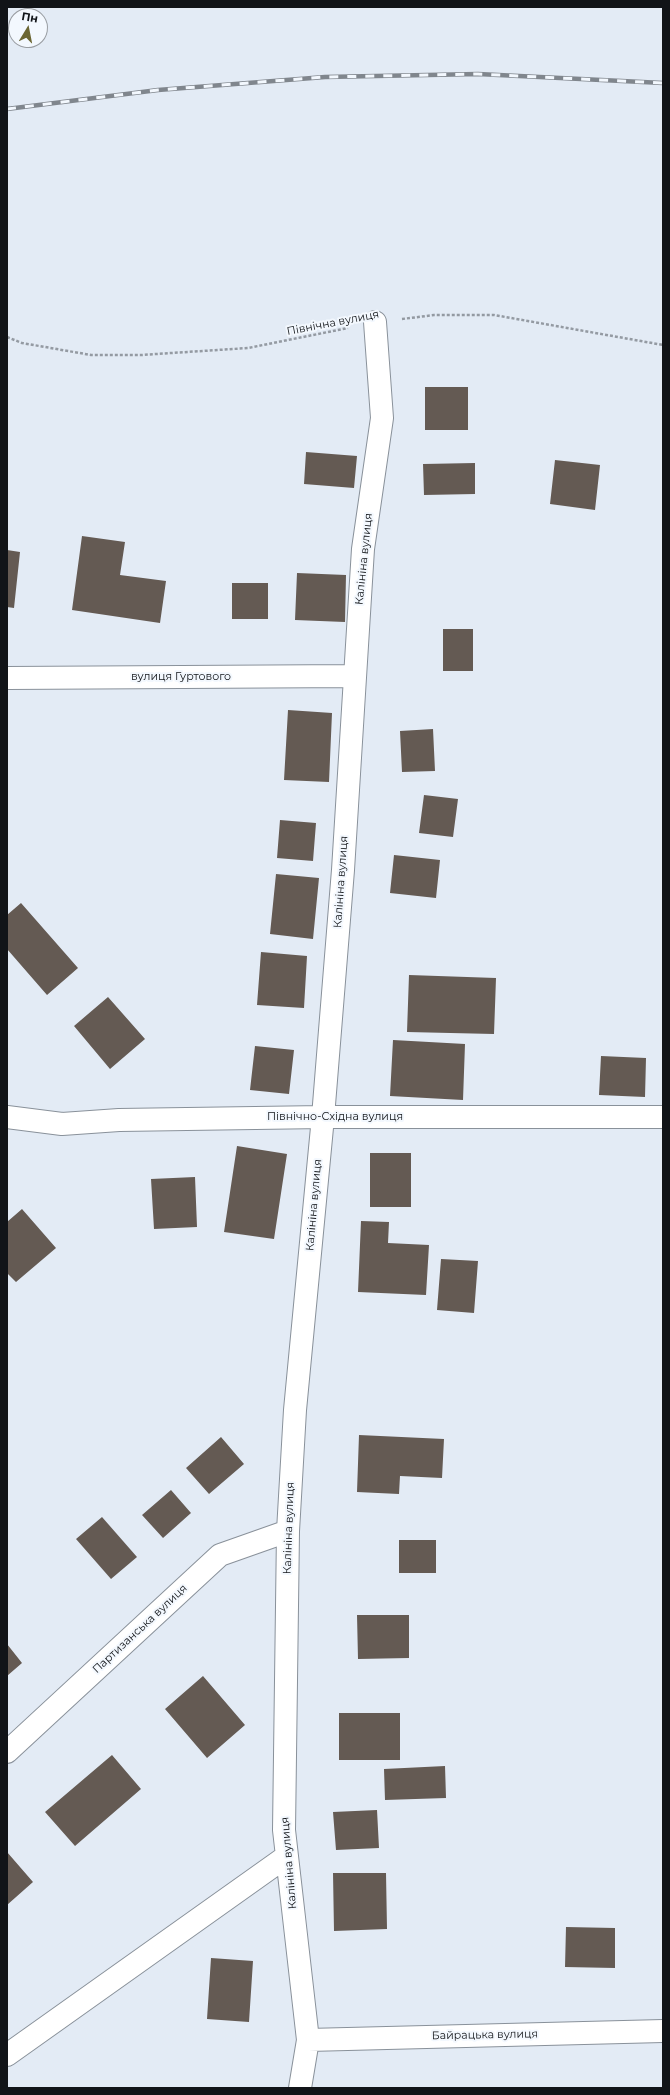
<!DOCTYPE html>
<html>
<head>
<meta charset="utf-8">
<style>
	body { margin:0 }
	#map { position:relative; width:670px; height:2095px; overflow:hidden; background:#e3ebf5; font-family:Montserrat,sans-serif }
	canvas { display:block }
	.frame { position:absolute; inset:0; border:8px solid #111418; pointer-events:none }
	.north { position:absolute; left:8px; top:8px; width:40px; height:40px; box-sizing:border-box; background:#f3f8fe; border:1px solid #999da2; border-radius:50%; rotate:10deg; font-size:11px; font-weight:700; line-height:16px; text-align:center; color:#111418 }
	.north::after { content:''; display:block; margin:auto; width:14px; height:18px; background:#6b6633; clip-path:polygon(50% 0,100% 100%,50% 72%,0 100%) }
</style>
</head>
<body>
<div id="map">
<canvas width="670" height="2095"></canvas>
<div class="frame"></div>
<div class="north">Пн</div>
</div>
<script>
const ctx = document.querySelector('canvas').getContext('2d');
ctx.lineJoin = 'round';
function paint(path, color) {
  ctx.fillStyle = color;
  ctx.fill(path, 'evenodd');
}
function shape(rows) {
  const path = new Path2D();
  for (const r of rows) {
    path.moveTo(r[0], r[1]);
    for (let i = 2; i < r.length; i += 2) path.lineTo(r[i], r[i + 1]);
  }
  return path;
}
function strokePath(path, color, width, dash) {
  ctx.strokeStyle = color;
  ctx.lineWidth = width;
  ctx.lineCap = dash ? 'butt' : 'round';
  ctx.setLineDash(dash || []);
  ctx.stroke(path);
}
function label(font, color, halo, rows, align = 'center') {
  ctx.font = font + ' Montserrat,sans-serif';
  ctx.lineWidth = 4;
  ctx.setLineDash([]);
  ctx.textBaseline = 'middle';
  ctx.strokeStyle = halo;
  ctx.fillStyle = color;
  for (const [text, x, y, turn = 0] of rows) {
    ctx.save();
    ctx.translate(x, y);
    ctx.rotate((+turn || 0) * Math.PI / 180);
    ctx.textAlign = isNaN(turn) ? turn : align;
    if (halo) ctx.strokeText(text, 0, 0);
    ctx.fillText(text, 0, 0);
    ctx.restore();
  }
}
paint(shape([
	[425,387,468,387,468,430,425,430],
	[306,452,357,456,354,488,304,484],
	[555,460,600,465,595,510,550,504],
	[475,463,475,494,424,495,423,464],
	[82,536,125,542,120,575,166,581,160,623,72,610],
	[7,550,20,552,14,608,7,607],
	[297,573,346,575,345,622,295,620],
	[232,583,268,583,268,619,232,619],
	[443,629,473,629,473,671,443,671],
	[288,710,332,713,329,782,284,780],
	[433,729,435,771,402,772,400,731],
	[424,795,458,799,453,837,419,833],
	[280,820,316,823,313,861,277,858],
	[394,855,440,860,436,898,390,893],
	[276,874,319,878,313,939,270,934],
	[21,903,78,968,47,995,7,949,7,915],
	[261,952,307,956,304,1008,257,1005],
	[409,975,496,978,494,1034,407,1032],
	[108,997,145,1039,110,1069,74,1026],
	[393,1040,465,1044,463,1100,390,1096],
	[255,1046,294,1050,289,1094,250,1090],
	[601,1056,646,1058,645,1097,599,1095],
	[237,1146,287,1154,274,1239,224,1232],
	[370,1153,411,1153,411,1207,370,1207],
	[195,1177,197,1227,154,1229,151,1179],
	[22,1209,56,1248,16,1282,7,1273,7,1222],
	[361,1221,389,1222,388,1243,429,1245,426,1295,358,1292],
	[441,1259,478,1261,474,1313,437,1310],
	[359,1435,444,1439,442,1478,400,1476,399,1494,357,1492],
	[221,1437,244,1464,209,1494,186,1468],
	[171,1490,191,1513,163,1538,142,1515],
	[102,1517,137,1557,111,1579,76,1539],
	[399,1540,436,1540,436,1573,399,1573],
	[357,1615,409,1615,409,1658,358,1659],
	[7,1644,22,1663,7,1676],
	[203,1676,245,1725,207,1758,165,1709],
	[339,1713,400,1713,400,1760,339,1760],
	[112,1755,141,1789,75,1846,45,1812],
	[445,1766,446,1798,385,1800,384,1769],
	[377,1810,379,1848,336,1850,333,1812],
	[7,1852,33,1882,7,1905],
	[333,1873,386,1873,387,1929,334,1931],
	[566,1927,615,1928,615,1968,565,1967],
	[211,1958,253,1961,249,2022,207,2019]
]), '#645a53');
const minor = shape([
	[7,678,355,676],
	[7,1117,62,1124,119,1120,323,1117,663,1117],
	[7,1752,220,1555,288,1531],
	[308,2040,663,2031],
	[7,2055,287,1856],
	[300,2088,308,2040,284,1830,288,1531,295,1410,323,1117,343,870,363,549,382,418,375,322]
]);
strokePath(minor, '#89919a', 24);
strokePath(shape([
	[402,319,434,315,494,315,663,345],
	[7,337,22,343,91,355,141,355,248,348,348,328]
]), '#949aa2', 2.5, [3, 2]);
strokePath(minor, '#fff', 22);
const rail = shape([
	[7,109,158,90,325,77,478,74,663,83]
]);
strokePath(rail, '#80868d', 4.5);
strokePath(rail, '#f3f8fe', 3, [9]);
label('11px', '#111418', '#f3f8fe', [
	["Північна вулиця",333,323,-11],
	["Калініна вулиця",364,559,-84],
	["вулиця Гуртового",181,677],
	["Калініна вулиця",341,882,-86],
	["Північно-Східна вулиця",335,1117],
	["Калініна вулиця",314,1205,-85],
	["Калініна вулиця",289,1528,-88],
	["Партизанська вулиця",140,1629,-43],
	["Калініна вулиця",289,1863,-95],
	["Байрацька вулиця",485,2035,-1]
]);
</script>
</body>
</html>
